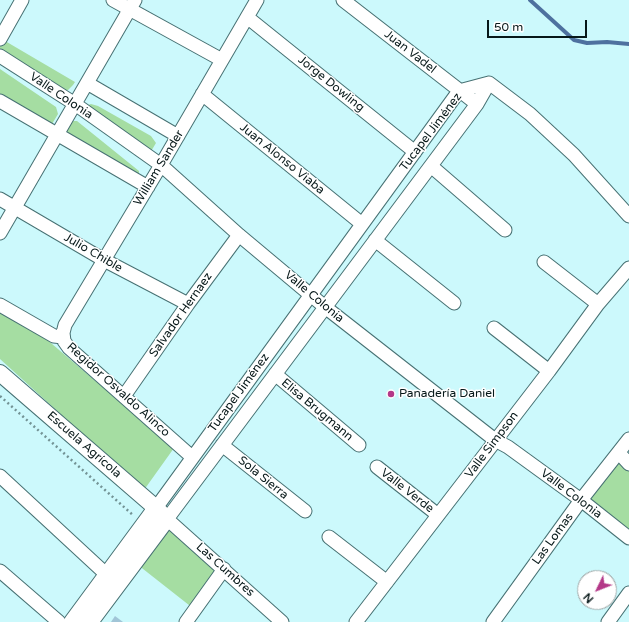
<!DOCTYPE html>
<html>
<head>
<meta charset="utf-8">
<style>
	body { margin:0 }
	#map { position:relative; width:629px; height:622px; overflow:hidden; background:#ccf9fc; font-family:"Varela Round",sans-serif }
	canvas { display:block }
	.north { position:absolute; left:577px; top:570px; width:40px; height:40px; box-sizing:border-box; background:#fff; border:1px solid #9ca3a3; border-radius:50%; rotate:227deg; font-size:11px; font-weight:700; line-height:16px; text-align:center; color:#071819 }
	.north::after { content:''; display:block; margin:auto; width:14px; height:18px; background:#b43888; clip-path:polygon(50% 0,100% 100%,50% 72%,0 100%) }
	.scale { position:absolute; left:487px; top:20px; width:100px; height:18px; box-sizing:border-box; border:2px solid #071819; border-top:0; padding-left:5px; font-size:12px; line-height:14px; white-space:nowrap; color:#071819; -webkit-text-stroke:3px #fff; paint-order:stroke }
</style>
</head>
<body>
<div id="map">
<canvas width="629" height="622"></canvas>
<div class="north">N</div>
<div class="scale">50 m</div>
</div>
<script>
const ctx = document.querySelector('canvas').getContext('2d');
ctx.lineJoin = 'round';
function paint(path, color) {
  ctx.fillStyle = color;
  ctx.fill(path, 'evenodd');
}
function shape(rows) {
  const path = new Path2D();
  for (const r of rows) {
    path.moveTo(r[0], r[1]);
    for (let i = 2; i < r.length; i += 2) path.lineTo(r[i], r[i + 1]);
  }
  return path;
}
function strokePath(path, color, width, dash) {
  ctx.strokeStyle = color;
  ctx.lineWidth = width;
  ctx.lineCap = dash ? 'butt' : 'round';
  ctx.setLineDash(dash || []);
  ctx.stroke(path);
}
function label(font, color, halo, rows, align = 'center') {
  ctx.font = font + ' "Varela Round",sans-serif';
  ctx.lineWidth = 3;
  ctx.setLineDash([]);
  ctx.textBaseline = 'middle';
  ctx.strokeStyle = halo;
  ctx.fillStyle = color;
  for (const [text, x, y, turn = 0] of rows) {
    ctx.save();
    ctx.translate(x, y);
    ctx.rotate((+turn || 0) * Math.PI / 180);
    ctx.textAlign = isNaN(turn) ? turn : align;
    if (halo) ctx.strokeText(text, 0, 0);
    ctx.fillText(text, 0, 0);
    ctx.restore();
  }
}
paint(shape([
	[0,38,75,82,73,85,68,90,64,90,56,87,0,49],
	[0,69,56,107,58,114,52,124,50,125,0,98],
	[91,104,98,106,151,136,156,143,150,153,88,105],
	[73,121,77,121,139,171,139,173,138,174,67,134,66,131],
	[0,310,38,332,174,448,144,490,0,359],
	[619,454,629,466,629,536,583,500],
	[167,526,220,570,194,609,138,565]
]), '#a5dda2');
strokePath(shape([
	[530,0,574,40,587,43,607,42,629,44]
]), '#4e719f', 4);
paint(shape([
	[115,616,123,622,111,622]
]), '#a1c5d7');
const minor = shape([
	[113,0,222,60],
	[343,0,477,104],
	[247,17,415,152],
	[0,39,22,0],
	[0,56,75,104,161,165,239,235,325,307,495,440,508,447,581,500,629,538],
	[87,83,178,136],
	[489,83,530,114,574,155,629,216],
	[202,94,362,224],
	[0,101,148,187],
	[431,166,505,230],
	[0,199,104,260,188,304],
	[0,233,135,0],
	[375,240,454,303],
	[544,262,598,304],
	[0,305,54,336,63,337],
	[494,328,549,371],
	[275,374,359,445],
	[124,396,188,304,239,235],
	[222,445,305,511],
	[619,453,629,464],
	[192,457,69,348,64,341,63,333,65,325,161,165,257,0],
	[377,467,438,515],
	[0,476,107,575],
	[156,508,459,91,489,83],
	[329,537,387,582],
	[0,571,59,622],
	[186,622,224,569],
	[282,622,167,519,477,104,489,83],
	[356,622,549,371,598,304,629,268],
	[493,622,581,500,629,439],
	[608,622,629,593]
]);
const tertiary = shape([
	[0,373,156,508,167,519,90,622],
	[72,622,156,508]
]);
strokePath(minor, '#477173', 15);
strokePath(tertiary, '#477173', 18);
strokePath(shape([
	[0,396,134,516]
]), '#739395', 2.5, [2, 3]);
strokePath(minor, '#fff', 13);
strokePath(tertiary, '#fff', 16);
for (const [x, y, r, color] of [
	[391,394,4,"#b43888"]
]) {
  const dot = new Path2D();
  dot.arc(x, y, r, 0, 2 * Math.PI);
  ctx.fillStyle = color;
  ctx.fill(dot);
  strokePath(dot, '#fff', 1.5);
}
label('12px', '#071819', '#fff', [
	["Juan Vadel",410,52,38],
	["Jorge Dowling",331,84,39],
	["Valle Colonia",61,96,34],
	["Tucapel Jiménez",431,132,-53],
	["Juan Alonso Viaba",282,159,39],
	["William Sander",159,168,-59],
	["Julio Chible",93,253,30],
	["Valle Colonia",314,297,40],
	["Salvador Hernaez",181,315,-55],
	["Regidor Osvaldo Alinco",118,390,42],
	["Tucapel Jiménez",239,393,-54],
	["Elisa Brugmann",317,410,40],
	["Escuela Agrícola",84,445,41],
	["Valle Simpson",492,445,-53],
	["Sola Sierra",263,478,39],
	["Valle Verde",407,491,38],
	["Valle Colonia",571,494,37],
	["Las Lomas",553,539,-54],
	["Las Cumbres",225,570,42]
]);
label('12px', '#071819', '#fff', [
	["Panadería Daniel",399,394]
], 'left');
</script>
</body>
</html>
